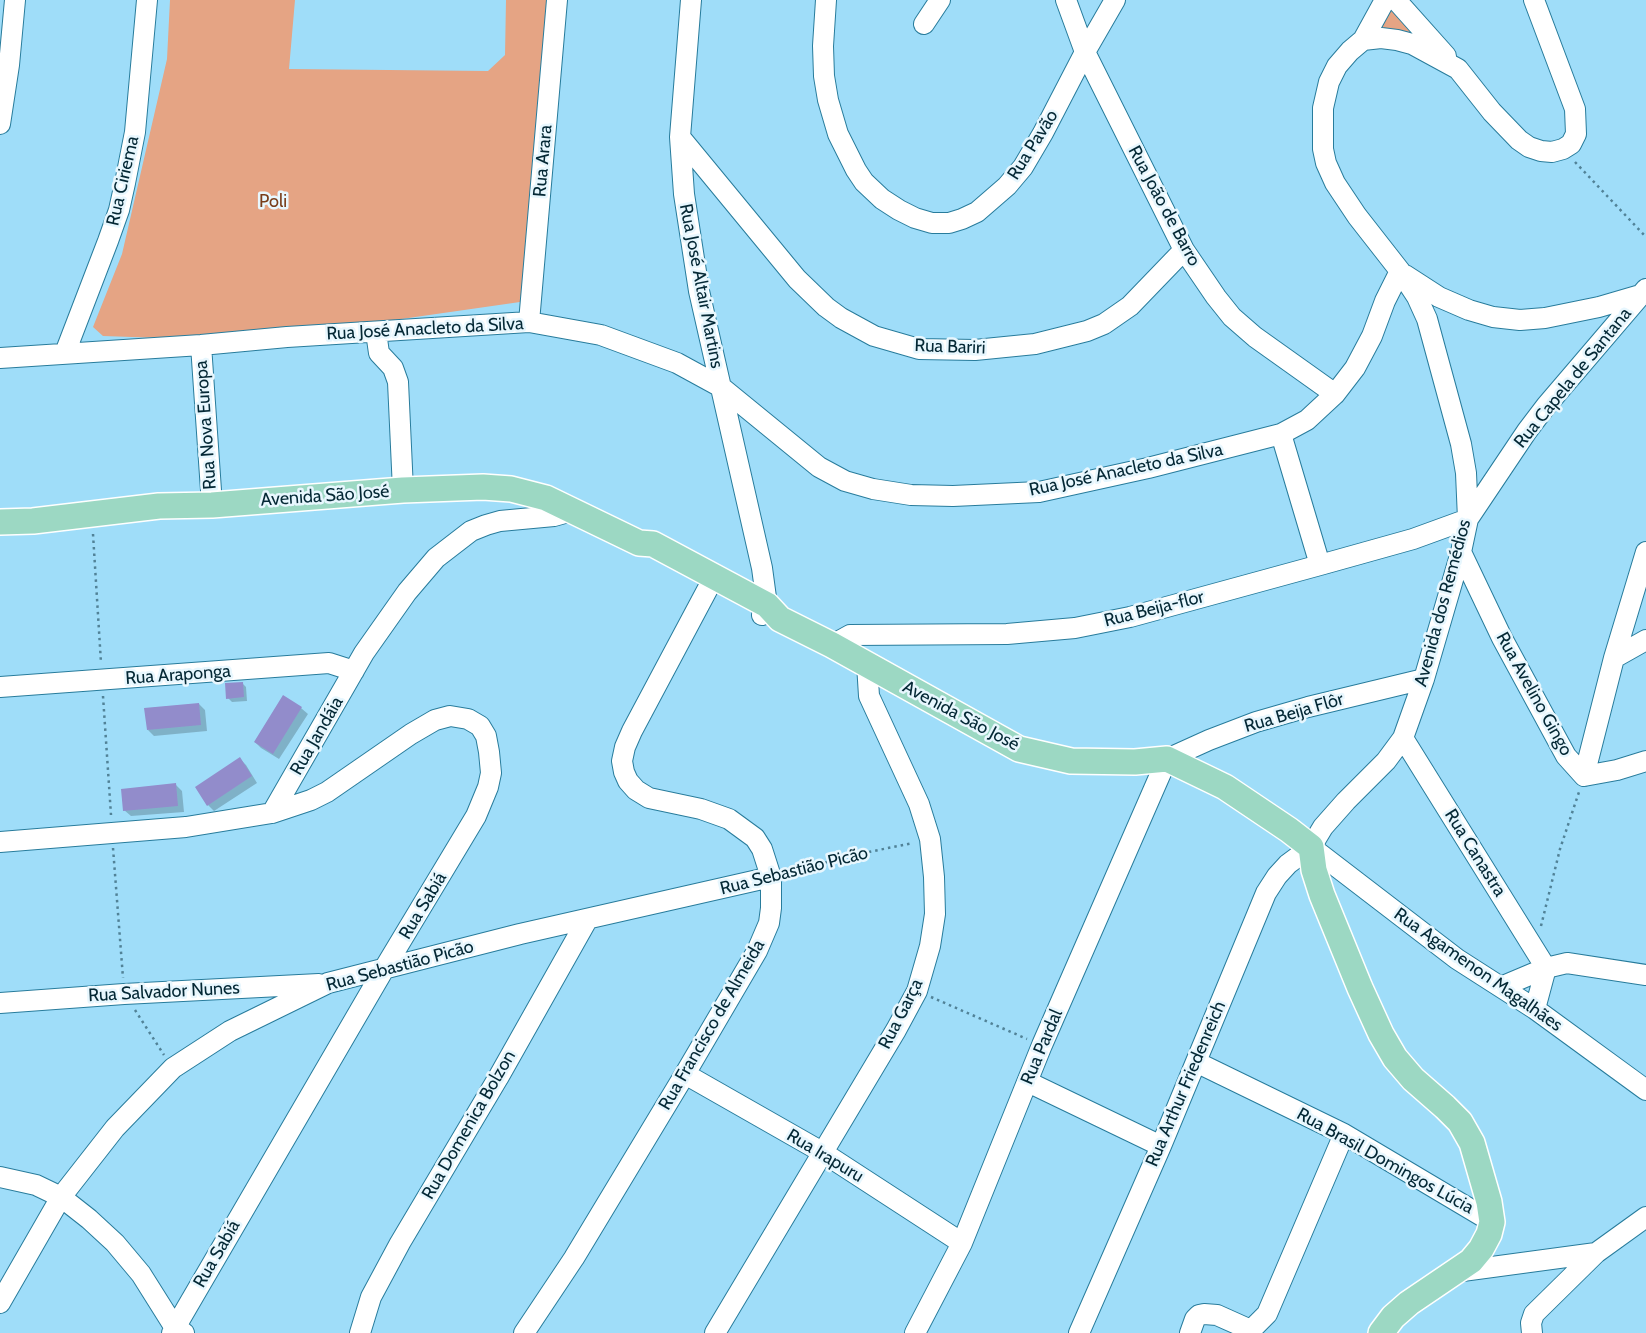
<!DOCTYPE html>
<html>
<head>
<meta charset="utf-8">
<style>
	body { margin:0 }
	canvas { display:block; background:#9fddf9 }
</style>
</head>
<body>
<canvas width="1646" height="1333"></canvas>
<script>
const ctx = document.querySelector('canvas').getContext('2d');
ctx.lineJoin = 'round';
function paint(path, color) {
  ctx.fillStyle = color;
  ctx.fill(path, 'evenodd');
}
function shape(rows) {
  const path = new Path2D();
  for (const r of rows) {
    path.moveTo(r[0], r[1]);
    for (let i = 2; i < r.length; i += 2) path.lineTo(r[i], r[i + 1]);
  }
  return path;
}
function strokePath(path, color, width, dash) {
  ctx.strokeStyle = color;
  ctx.lineWidth = width;
  ctx.lineCap = dash ? 'butt' : 'round';
  ctx.setLineDash(dash || []);
  ctx.stroke(path);
}
function label(font, color, halo, rows, align = 'center') {
  ctx.font = font + ' Cabin,sans-serif';
  ctx.lineWidth = 5;
  ctx.setLineDash([]);
  ctx.textBaseline = 'middle';
  ctx.strokeStyle = halo;
  ctx.fillStyle = color;
  for (const [text, x, y, turn = 0] of rows) {
    ctx.save();
    ctx.translate(x, y);
    ctx.rotate((+turn || 0) * Math.PI / 180);
    ctx.textAlign = isNaN(turn) ? turn : align;
    if (halo) ctx.strokeText(text, 0, 0);
    ctx.fillText(text, 0, 0);
    ctx.restore();
  }
}
paint(shape([
	[170,0,295,0,289,69,488,71,505,55,506,0,552,0,549,91,520,302,248,341,103,336,93,327,122,254,167,59],
	[1388,1,1414,32,1371,31]
]), '#e5a484');
paint(shape([
	[242,683,246,687,247,701,232,702,228,698],
	[284,697,301,708,308,714,279,759,261,748,255,742],
	[199,704,205,710,207,731,154,736,148,730],
	[240,759,246,765,257,783,214,811,208,805],
	[176,785,182,791,184,812,131,816,124,810]
]), '#0003');
paint(shape([
	[243,682,244,697,226,699,225,683],
	[283,695,302,707,273,754,254,742],
	[199,703,201,725,147,730,144,708],
	[240,757,252,776,207,806,195,787],
	[176,783,178,806,123,811,121,789]
]), '#928ccb');
const minor = shape([
	[691,0,680,137,684,194,699,291,762,568,767,605,762,615],
	[826,0,823,46,824,76,828,100,838,134,856,170,864,182,882,199,899,210,915,218,932,223,949,223,962,219,977,212,1007,186,1023,167,1043,133,1085,52,1115,0],
	[1066,0,1085,52,1184,250,1216,297,1232,317,1255,337,1335,394],
	[1396,0,1446,56],
	[924,24,940,0],
	[1363,40,1385,0],
	[0,124,9,65,15,0],
	[680,137,797,279,826,307,841,318,874,336,919,349,975,350,1035,344,1087,331,1104,324,1130,306,1184,250],
	[1405,275,1439,297,1469,310,1493,317,1520,320,1545,318,1599,307,1640,295],
	[529,322,557,0],
	[376,332,379,353,393,368,398,382,403,490],
	[201,345,212,505],
	[65,353,108,241,119,210,125,183,135,132,147,0],
	[0,358,201,345,287,337,529,322,601,335,677,363,721,387,819,467,845,481,873,489,911,495,953,496,1039,492,1148,468,1281,434,1307,420,1335,394,1355,368,1372,336,1385,301,1400,271],
	[1281,434,1320,565],
	[1468,519,1527,431,1546,406,1646,289],
	[1461,552,1502,638,1566,756,1584,776,1617,770,1646,761],
	[832,645,850,635,1007,634,1075,628,1130,617,1320,565,1413,539,1468,519],
	[1614,658,1646,640],
	[0,687,329,663,354,671],
	[1403,738,1546,968],
	[1584,776,1614,658,1646,552],
	[272,813,364,653,407,592,436,558,471,531,486,525,500,521,554,516,572,511],
	[0,842,186,827,272,813,311,800,327,792,411,734,435,720,450,716,468,719,480,726,486,736,489,752,491,773,488,787,476,816,384,969,172,1333],
	[1311,847,1457,959,1535,1009,1646,1090],
	[1501,987,1546,968,1567,963,1646,975],
	[0,1003,124,994,319,984],
	[1535,1009,1546,968],
	[1196,1062,1344,1134,1492,1222],
	[685,1074,822,1152,962,1243],
	[1028,1082,1161,1146],
	[0,1177,36,1185,61,1197,89,1219,115,1243,141,1274,175,1328,184,1333],
	[1455,1272,1596,1253,1646,1217],
	[0,1303,61,1197,115,1128,173,1068,230,1031,328,983,520,934,771,877],
	[360,1333,371,1297,400,1243,498,1078,587,920],
	[524,1333,574,1258,685,1074,757,951,769,923,771,908,771,877,762,849,755,838,729,819,701,809,649,798,636,790,628,781,624,772,622,761,625,747,632,731,714,577],
	[715,1333,896,1030,917,991,930,946,935,914,934,877,930,839,919,804,869,696,867,664],
	[915,1333,962,1243,1042,1045,1167,759,1209,740,1256,722,1308,707,1424,679],
	[1079,1333,1161,1146,1266,893,1277,876,1288,864,1311,847,1323,827,1346,801,1386,761,1403,738,1424,679,1461,552,1468,519,1466,473,1461,444,1427,319,1417,297,1400,271,1357,216,1335,183,1326,163,1323,149,1323,108,1329,82,1337,66,1350,51,1363,40,1381,38,1397,40,1412,44,1458,69,1492,112,1519,140,1529,147,1541,151,1552,152,1563,149,1571,144,1576,134,1575,109,1534,0],
	[1190,1333,1195,1319,1199,1315,1204,1314,1217,1315,1246,1328,1253,1328,1267,1314,1344,1134],
	[1532,1333,1531,1323,1534,1314,1596,1253]
]);
const major = shape([
	[0,522,33,521,159,506,212,505,403,490,483,487,511,489,546,498,639,543,653,544,767,605,780,619,832,645,1019,749,1071,761,1135,762,1167,759,1225,787,1289,830,1311,847,1314,870,1322,895,1360,988,1381,1034,1395,1058,1413,1079,1445,1107,1460,1122,1472,1143,1489,1202,1492,1222,1489,1234,1481,1249,1471,1261,1409,1303,1393,1317,1381,1333]
]);
strokePath(minor, '#287c9c', 22);
strokePath(major, '#fff', 28);
strokePath(shape([
	[1575,162,1646,237],
	[93,534,101,663],
	[103,696,111,815],
	[113,848,123,978],
	[787,873,849,856,913,843],
	[1541,926,1560,849,1579,792],
	[931,997,1027,1039],
	[135,1010,164,1055]
]), '#518297', 2.5, [2.5, 4]);
strokePath(minor, '#fff', 20);
strokePath(major, '#9cd8c3', 25);
label('18px', '#042835', '#e8f7fe', [
	["Rua Pavão",1033,145,-58],
	["Rua Arara",543,161,-85],
	["Rua Ciriema",123,181,-77],
	["Rua João de Barro",1164,206,62],
	["Rua José Altair Martins",701,286,79],
	["Rua José Anacleto da Silva",425,329,-3],
	["Rua Bariri",950,347,2],
	["Rua Capela de Santana",1573,378,-51],
	["Rua Nova Europa",206,425,-94],
	["Rua José Anacleto da Silva",1126,470,-12],
	["Avenida São José",325,496,-4],
	["Avenida dos Remédios",1443,603,-75],
	["Rua Beija-flor",1154,609,-14],
	["Rua Araponga",178,675,-4],
	["Rua Avelino Gingo",1534,694,61],
	["Rua Beija Flôr",1294,713,-16],
	["Avenida São José",961,716,28],
	["Rua Jandáia",317,736,-60],
	["Rua Canastra",1475,853,58],
	["Rua Sebastião Picão",794,871,-14],
	["Rua Sabiá",423,906,-59],
	["Rua Sebastião Picão",400,966,-15],
	["Rua Agamenon Magalhães",1478,970,35],
	["Rua Salvador Nunes",164,992,-3],
	["Rua Garça",901,1014,-63],
	["Rua Francisco de Almeida",712,1025,-60],
	["Rua Pardal",1042,1047,-67],
	["Rua Arthur Friedenreich",1186,1084,-67],
	["Rua Domenica Bolzon",469,1125,-60],
	["Rua Irapuru",825,1156,31],
	["Rua Brasil Domingos Lúcia",1385,1161,29],
	["Rua Sabiá",217,1254,-60]
]);
label('18px', '#793d1a', '#e8f7fe', [
	["Poli",273,202]
]);
</script>
</body>
</html>
